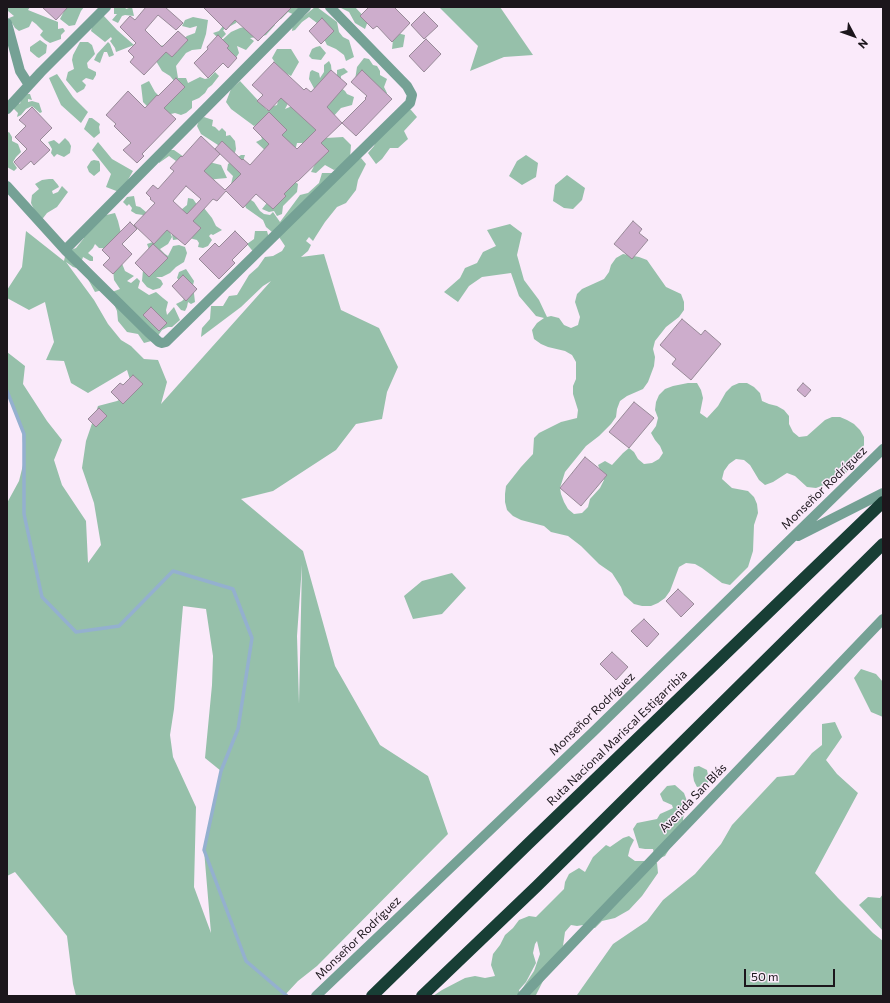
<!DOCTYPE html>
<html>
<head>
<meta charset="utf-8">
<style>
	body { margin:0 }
	#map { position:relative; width:890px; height:1003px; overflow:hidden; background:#faeafa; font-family:Commissioner,sans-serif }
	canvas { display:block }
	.frame { position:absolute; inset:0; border:8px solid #1c161c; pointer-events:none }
	.north { position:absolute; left:834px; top:16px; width:40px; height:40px; -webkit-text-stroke:3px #faeafa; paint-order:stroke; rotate:131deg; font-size:11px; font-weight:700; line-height:16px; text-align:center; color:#1c161c }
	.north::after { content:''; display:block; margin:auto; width:14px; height:18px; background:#1c161c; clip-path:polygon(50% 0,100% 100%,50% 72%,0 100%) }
	.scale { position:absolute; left:744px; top:969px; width:91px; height:18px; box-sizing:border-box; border:2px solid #1c161c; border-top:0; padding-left:5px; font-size:12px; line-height:14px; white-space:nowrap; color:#1c161c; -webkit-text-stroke:3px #faeafa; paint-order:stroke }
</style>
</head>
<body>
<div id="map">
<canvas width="890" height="1003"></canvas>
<div class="frame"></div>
<div class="north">N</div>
<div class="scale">50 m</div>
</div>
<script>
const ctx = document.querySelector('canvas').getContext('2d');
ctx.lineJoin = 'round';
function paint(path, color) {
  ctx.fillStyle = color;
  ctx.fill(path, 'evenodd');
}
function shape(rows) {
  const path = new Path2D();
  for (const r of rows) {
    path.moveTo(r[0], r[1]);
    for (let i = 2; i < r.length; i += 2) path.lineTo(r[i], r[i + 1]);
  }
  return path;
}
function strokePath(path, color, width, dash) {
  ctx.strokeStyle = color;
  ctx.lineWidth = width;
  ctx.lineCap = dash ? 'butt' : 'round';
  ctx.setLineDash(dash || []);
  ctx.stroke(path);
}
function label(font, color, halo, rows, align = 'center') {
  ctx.font = font + ' Commissioner,sans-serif';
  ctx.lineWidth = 3;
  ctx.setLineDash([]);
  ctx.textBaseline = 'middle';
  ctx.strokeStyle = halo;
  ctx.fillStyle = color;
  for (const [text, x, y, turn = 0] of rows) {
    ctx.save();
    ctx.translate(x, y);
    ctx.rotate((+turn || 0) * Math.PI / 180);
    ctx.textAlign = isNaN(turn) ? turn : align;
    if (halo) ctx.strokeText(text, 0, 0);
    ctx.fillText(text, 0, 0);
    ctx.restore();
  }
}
paint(shape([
	[8,7,30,7,28,10,58,22,58,29,63,28,65,31,61,35,61,39,50,43,45,40,40,35,43,31,36,24,32,21,29,27,19,31,15,28,9,18,14,16,8,11],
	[66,7,84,7,81,11,75,25,69,26,60,19],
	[114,7,125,7,126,9,132,7,134,16,125,15,122,16,118,23,112,20,117,14,114,14],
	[281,7,300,7,295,15,288,12,281,19,274,22,275,25,266,35,263,36,250,38,254,41,246,50,237,46,239,53,233,62,221,41,231,32,240,28,249,26],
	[315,7,317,7,337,22,339,32,343,37,349,40,354,57,346,61,344,55,336,49,327,45,322,35,321,26,309,17,302,22,295,30,292,31,293,22,304,16],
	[339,7,355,7,368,21,365,29,355,23,349,12],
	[439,7,500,7,533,55,504,57,470,71,478,46],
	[103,15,117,30,134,45,116,52,115,48,110,41,112,39,111,37,105,42,91,31,93,23],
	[193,17,208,20,206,34,201,49,192,50,186,53,176,66,178,78,186,78,188,83,200,77,205,79,209,78,215,72,219,76,212,85,208,88,205,93,199,98,192,101,192,108,186,113,181,115,175,113,158,117,143,102,141,85,149,81,155,92,163,100,175,82,170,76,162,71,156,61,157,46,168,45,177,52,181,41,187,36,195,33,197,26,190,28,182,26,185,20],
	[239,18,236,23,223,30,226,34,220,40,213,33,219,31,223,26,228,23],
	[397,33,405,35,403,47,392,49,393,40],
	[40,40,47,45,46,53,39,58,37,57,30,51,30,47],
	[80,42,88,42,92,45,95,54,87,63,88,68,96,72,96,75,93,80,86,78,82,81,86,85,84,89,77,93,66,80,68,72,74,69,72,60,73,55],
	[108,42,110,44,114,55,112,56,109,57,107,52,104,52,100,63,94,60,97,54],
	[320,46,326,53,321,60,312,59,309,56,312,49,316,47],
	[277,49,291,49,299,62,291,76,280,70,272,58],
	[364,58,369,59,373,65,377,66,380,71,380,75,387,79,384,87,387,93,384,104,355,80,357,67],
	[329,61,331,65,332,75,337,80,337,70,344,68,348,72,341,76,340,87,345,91,347,94,354,97,352,105,341,108,332,118,326,138,343,137,351,145,350,158,344,166,334,170,325,165,316,173,311,172,315,164,305,143,297,143,296,147,293,149,268,153,256,142,262,139,259,131,267,118,254,126,231,109,226,102,231,89,240,81,267,110,267,108,277,105,279,97,291,98,285,109,292,106,316,92,309,79,310,72,312,70,319,73,320,78,324,72,324,65],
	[57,74,73,97,88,112,81,123,61,105,49,78],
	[25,94,30,94,32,100,28,99,28,102,32,101,39,103,42,112,40,113,32,106,26,109,21,115,17,117,18,113,12,107,16,100,20,104,21,99],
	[403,107,411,110,417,117,404,131,408,139,398,148,390,148,382,159,376,164,368,153,374,146,377,138],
	[204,117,213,120,212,126,215,127,219,131,222,128,226,132,226,136,230,135,235,141,236,149,234,156,225,156,218,145,201,134,197,126,199,120],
	[89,118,92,118,100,124,99,127,100,133,94,138,84,129],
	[9,132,12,137,12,141,18,144,21,152,16,157,13,162,17,168,14,171,7,167,7,133],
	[65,138,69,142,71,146,70,153,64,157,57,154,54,157,51,153,52,149,48,142,54,140,59,144],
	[98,142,112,159,133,171,125,185,119,192,106,187,111,174,92,150],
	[167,150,174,150,184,157,176,161,169,156,159,163,158,159],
	[241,155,245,155,241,167,245,196,254,202,260,211,264,214,270,215,273,212,280,222,300,195,308,193,319,183,322,173,335,173,361,158,366,164,358,180,356,190,346,203,337,207,325,222,316,236,313,241,309,237,306,241,311,245,308,251,301,257,324,254,341,310,379,328,398,367,387,392,382,419,356,424,336,450,273,491,241,499,303,551,335,666,380,745,428,776,448,834,317,966,298,981,284,996,76,996,73,984,67,936,15,872,7,876,7,761,8,758,7,748,7,503,19,481,24,461,22,428,7,391,7,352,25,366,23,384,47,421,62,440,54,460,62,485,86,521,88,563,101,545,94,503,82,468,86,441,98,406,117,401,134,392,127,370,88,393,71,383,64,361,46,360,54,342,45,302,29,310,7,298,7,290,22,267,26,231,64,261,66,252,76,248,84,238,84,234,102,216,115,213,118,221,123,241,120,249,99,248,95,244,93,248,88,253,93,257,93,261,90,261,83,257,82,260,88,266,106,289,95,292,83,270,73,267,66,262,94,300,108,324,121,340,131,346,144,359,158,360,167,382,161,404,271,281,263,286,241,307,201,337,202,328,210,319,211,306,223,306,229,296,237,295,249,275,258,267,265,257,273,256,282,251,285,246,279,237,279,226,272,232,266,227,263,220,246,208,243,200,231,184,233,176,227,170,228,164],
	[302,565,299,704,297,636],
	[183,606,206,609,213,656,212,685,205,758,221,771,204,850,211,933,194,887,196,807,173,757,170,735,174,709],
	[526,155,538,163,536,177,522,185,509,176,517,161],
	[94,160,99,161,100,164,100,171,94,176,89,172,87,167,91,161],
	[209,162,221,165,227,178,216,179,206,181,203,168],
	[567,175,585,188,582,200,573,209,564,208,553,201,555,185],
	[49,179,53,179,58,185,59,187,52,191,53,194,58,192,62,186,68,192,57,207,47,213,40,222,31,203,32,195,39,189,35,184,42,180],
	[293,180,298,184,297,192,283,206,282,214,277,216,274,211,269,212,262,209,266,204,268,198],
	[134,196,136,206,140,207,146,212,150,212,176,214,187,205,188,198,193,199,198,206,204,208,212,218,216,226,222,230,213,235,211,234,209,236,212,240,208,246,203,248,198,247,199,243,197,240,193,239,187,237,180,239,173,240,170,224,142,221,143,215,136,214,131,211,132,208,129,204,127,206,123,202,127,197],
	[510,224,522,233,517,255,524,280,539,300,547,317,551,316,559,318,564,325,571,328,578,325,580,317,575,302,577,294,582,289,604,279,609,272,611,265,616,258,623,254,639,257,647,260,666,287,681,294,684,302,684,310,679,317,666,327,655,341,653,349,655,357,654,366,648,382,643,389,627,396,620,401,617,409,616,417,611,424,599,436,586,446,565,472,560,488,561,494,564,502,568,509,574,514,582,513,588,507,590,499,600,488,604,480,598,465,605,461,612,465,623,453,629,448,634,452,638,459,644,464,652,463,659,459,663,453,660,446,655,440,651,433,656,426,658,418,655,410,656,402,659,395,665,389,673,386,688,383,697,383,701,390,703,398,700,413,707,418,718,406,726,392,732,386,739,383,747,383,754,387,760,393,762,401,769,404,777,406,784,410,789,416,789,424,793,432,799,437,807,436,825,420,832,417,840,417,847,420,854,424,860,430,864,437,864,445,857,460,846,473,832,482,816,488,807,487,795,476,787,473,773,482,765,485,759,480,750,465,744,460,736,459,729,464,724,471,722,479,732,488,748,491,754,497,757,504,758,513,754,525,753,551,748,567,730,585,722,583,702,568,695,564,686,563,679,567,670,591,665,598,658,603,651,606,642,606,634,604,624,595,621,587,612,573,599,564,581,546,568,536,551,532,544,526,521,520,513,516,507,510,505,502,505,494,506,486,521,467,533,454,534,438,539,433,561,422,577,418,578,410,573,394,573,386,576,379,576,362,572,355,565,351,548,347,541,344,534,339,532,330,537,323,544,318,536,316,519,296,511,273,482,277,469,286,458,302,444,292,460,278,465,268,477,263,483,252,496,246,487,230],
	[165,228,170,232,172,237,168,244,160,249,165,254,168,256,173,246,179,245,185,247,187,253,184,262,176,267,170,273,162,277,156,277,161,280,163,284,160,288,153,290,147,287,142,281,143,270,150,252,147,244,153,242],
	[255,231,267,231,269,238,255,254,247,244,254,239],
	[121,261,125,271,134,276,127,281,131,283,137,278,140,281,138,288,149,295,156,292,163,298,168,302,166,310,167,315,174,307,180,320,172,327,168,327,162,330,155,340,144,343,138,334,127,332,118,321,117,311,113,302,112,292,120,289,114,280,113,269],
	[186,269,194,281,193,285,195,302,191,304,188,302,187,307,185,311,181,310,176,304,182,301,186,297,184,285,177,278,179,272],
	[452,573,466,588,442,614,413,619,404,596,422,581],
	[861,669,876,674,883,682,883,717,871,712,854,678],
	[835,722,842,737,826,760,837,774,858,793,815,873,838,898,873,933,883,941,883,996,578,996,577,995,613,944,647,921,663,900,695,874,721,844,732,825,777,777,794,775,812,753,822,745,822,724],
	[699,766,707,770,709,780,707,785,697,787,694,781,693,775,694,767],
	[675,785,684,793,687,801,683,819,685,828,670,848,665,856,660,858,654,854,653,849,645,849,639,848,633,829,637,823,657,819,660,814,669,810,673,808,672,805,663,801,660,794,667,786],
	[629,836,634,840,630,848,628,856,635,861,645,861,657,863,658,873,642,896,629,910,615,918,602,921,595,928,583,925,577,926,571,925,565,932,563,946,556,955,536,995,529,996,522,989,534,971,540,954,537,941,535,944,533,953,536,963,526,982,519,990,520,996,433,996,442,990,465,978,475,976,485,978,495,976,491,965,493,954,500,945,505,935,513,928,519,920,529,916,536,917,564,889,565,882,569,874,579,868,585,872,593,857,606,845,610,847,623,838],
	[883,894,883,931,859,905,868,897,880,898]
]), '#96c0aa');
strokePath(shape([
	[7,391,24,434,24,514,42,597,76,632,119,626,173,571,233,589,252,638,238,729,221,771,204,850,246,961,287,996]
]), '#94b0cf', 3.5);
const building = shape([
	[42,7,68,7,56,20,42,7],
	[146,7,165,7,183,23,176,30,158,15,145,30,162,47,178,31,188,40,172,57,166,52,144,75,130,62,134,57,128,51,136,43,120,27,130,16,135,20,146,7],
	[203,7,292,7,258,41,235,20,226,30,203,7],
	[369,7,394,7,410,23,392,42,377,26,373,29,360,16,369,7],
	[424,12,438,26,424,39,411,25,424,12],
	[322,18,334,31,321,44,309,31,322,18],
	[218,35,229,46,227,48,237,58,228,68,223,63,208,78,194,63,208,49,207,47,218,35],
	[426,39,441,54,424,72,409,56,426,39],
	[274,62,304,90,306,88,311,92,331,70,347,84,327,107,342,123,321,143,329,151,298,181,297,181,284,194,286,196,273,209,256,194,243,208,226,191,217,201,213,199,193,221,201,228,185,245,167,230,154,244,134,225,155,203,150,199,151,198,146,193,153,185,158,189,174,171,170,168,181,156,182,157,201,136,220,154,204,171,225,190,241,174,215,149,222,141,242,160,243,159,250,165,269,144,253,128,269,112,287,130,282,135,297,149,316,130,281,98,269,111,257,101,263,95,252,85,274,62],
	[186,186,201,199,187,214,173,201,186,186],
	[362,70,392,99,356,136,342,123,366,99,365,98,367,96,351,82,362,70],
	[176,78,185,87,164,108,176,119,142,154,144,156,137,163,123,150,131,143,114,126,116,124,106,115,128,91,145,108,157,95,158,96,176,78],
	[32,107,52,128,40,140,50,150,34,165,31,161,21,170,14,162,27,149,15,137,26,126,19,120,32,107],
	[633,221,642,229,639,233,648,240,632,259,614,244,633,221],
	[130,222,137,229,122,244,132,254,113,274,103,265,110,258,102,250,130,222],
	[235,231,248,244,232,260,235,263,219,279,199,259,215,243,219,247,235,231],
	[153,244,168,258,149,277,135,263,153,244],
	[183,275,197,289,186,301,172,286,183,275],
	[151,307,167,323,159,331,143,315,151,307],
	[682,319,701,335,705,330,721,344,691,380,672,364,676,359,660,345,682,319],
	[133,375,143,384,123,404,111,392,120,383,123,385,133,375],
	[803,383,811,390,805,397,797,390,803,383],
	[634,402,654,418,629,448,609,432,634,402],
	[99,408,107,416,96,427,88,419,99,408],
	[585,457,607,475,581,506,560,488,585,457],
	[678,589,694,604,681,617,666,601,678,589],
	[644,619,659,634,647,647,631,631,644,619],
	[612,652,628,667,616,680,600,664,612,652]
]);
paint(building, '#cdadcc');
strokePath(building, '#988a98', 1);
strokePath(shape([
	[7,23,20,71,29,85],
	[7,109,41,72,106,7],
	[7,186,65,250,148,332,159,342,162,343,166,342,410,103,412,95,407,86,330,7],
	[65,250,306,7],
	[798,536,883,493],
	[316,996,593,732,883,449],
	[522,996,883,619]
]), '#75a195', 10);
strokePath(shape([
	[372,996,528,844,883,502],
	[422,996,537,886,883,544]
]), '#183e35', 12);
label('12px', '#1c161c', '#faeafa', [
	["Monseñor Rodríguez",824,488,-44],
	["Monseñor Rodríguez",592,714,-44],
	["Ruta Nacional Mariscal Estigarribia",617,738,-44],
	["Avenida San Blás",693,798,-46],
	["Monseñor Rodríguez",358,938,-44]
]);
</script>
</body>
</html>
